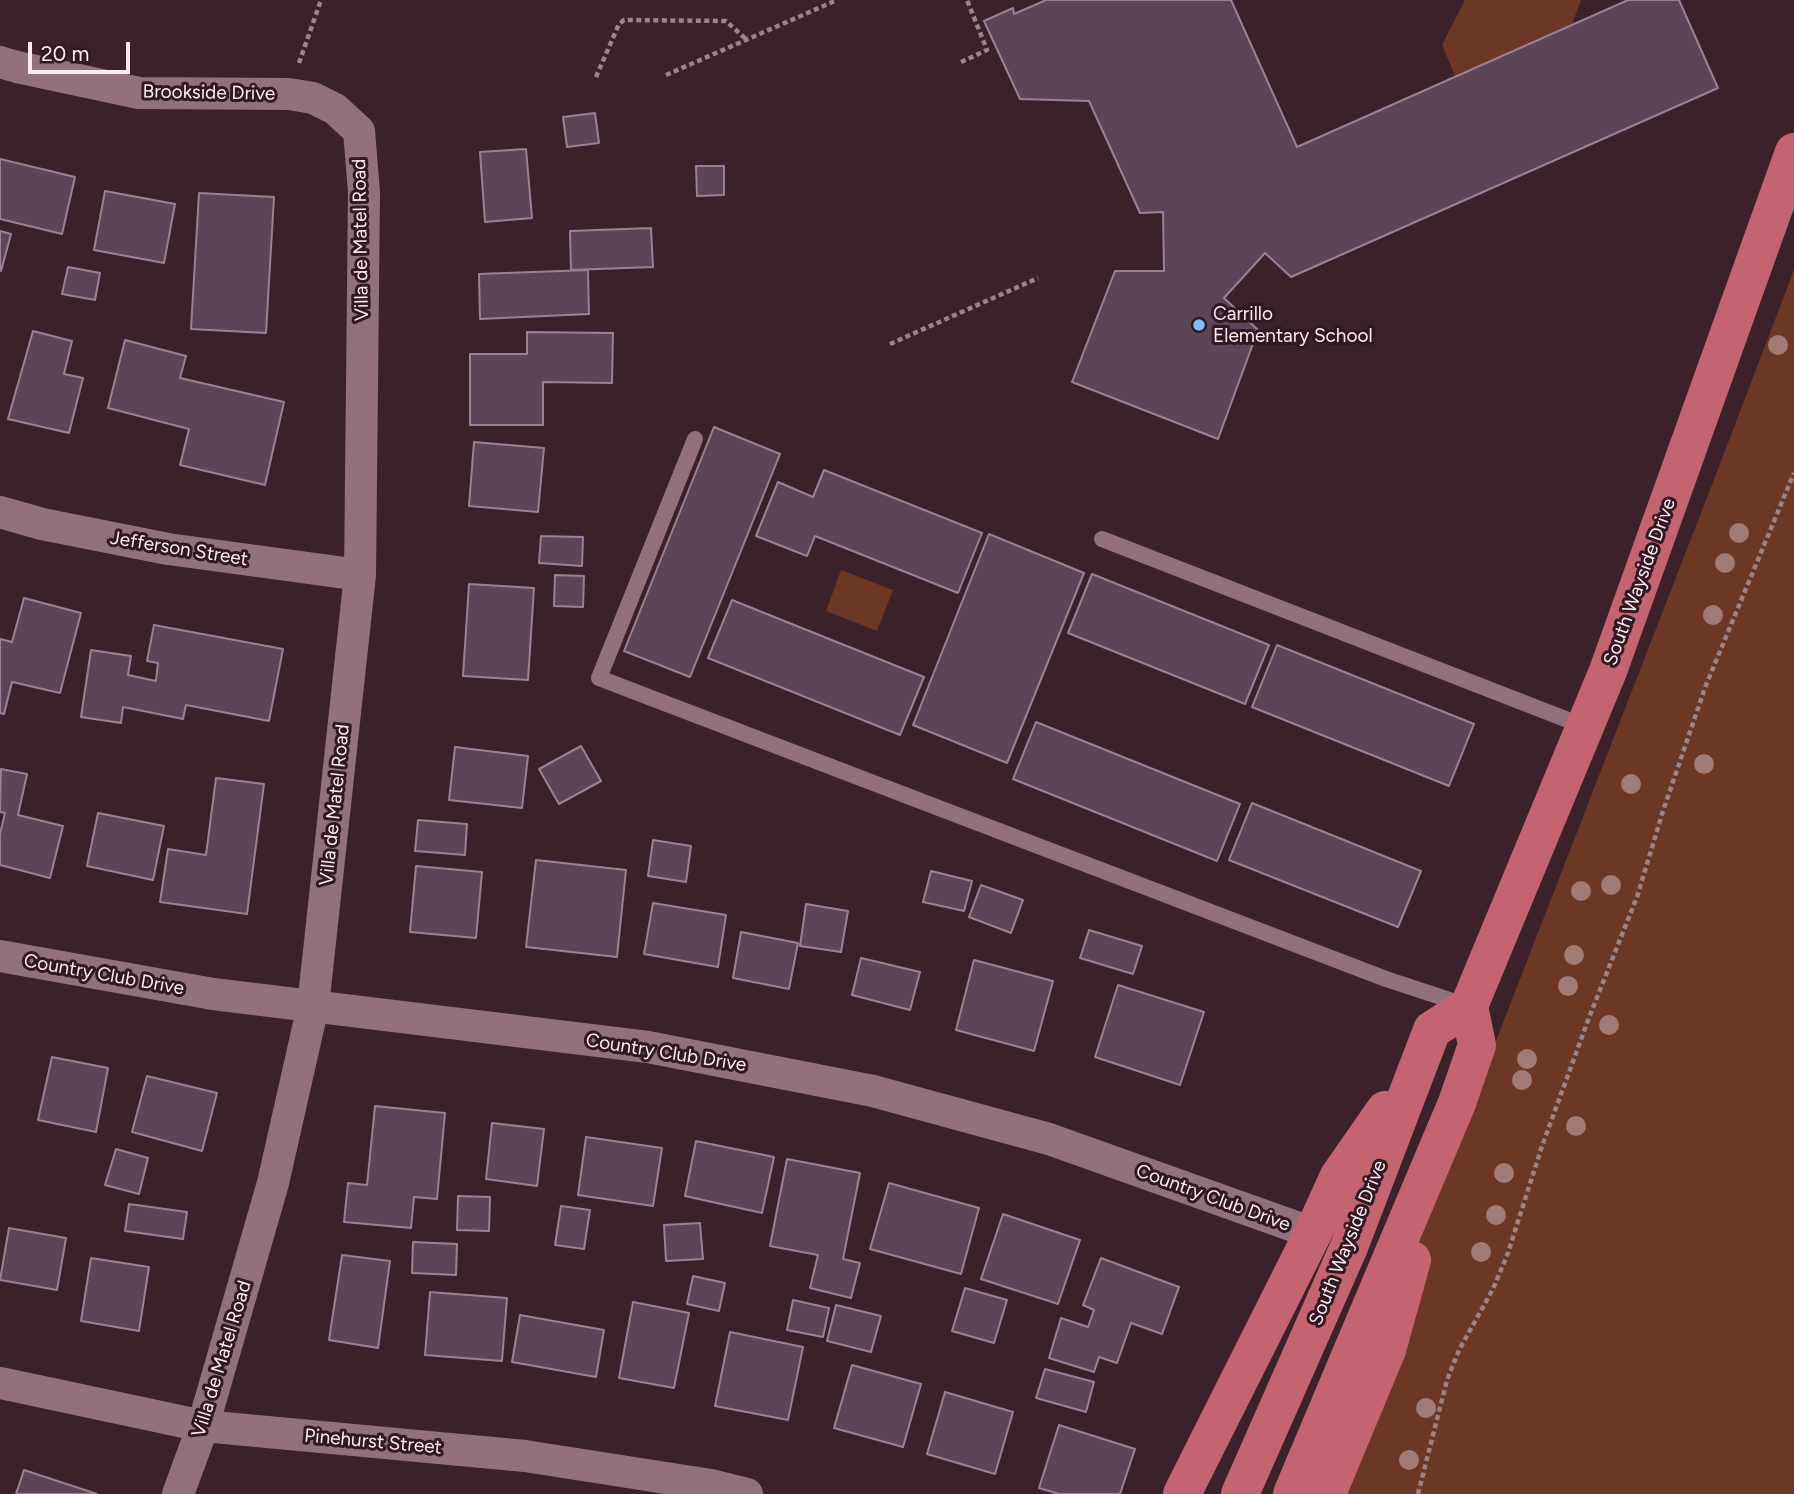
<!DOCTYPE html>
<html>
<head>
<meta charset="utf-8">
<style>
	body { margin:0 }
	#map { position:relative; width:1794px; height:1494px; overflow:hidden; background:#3c212b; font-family:Figtree,sans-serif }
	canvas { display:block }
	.scale { position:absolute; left:28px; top:42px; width:102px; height:32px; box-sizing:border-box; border:4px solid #feebf1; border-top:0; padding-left:9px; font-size:21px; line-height:24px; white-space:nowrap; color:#feebf1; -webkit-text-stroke:5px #311822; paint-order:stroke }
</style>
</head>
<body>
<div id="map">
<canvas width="1794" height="1494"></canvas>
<div class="scale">20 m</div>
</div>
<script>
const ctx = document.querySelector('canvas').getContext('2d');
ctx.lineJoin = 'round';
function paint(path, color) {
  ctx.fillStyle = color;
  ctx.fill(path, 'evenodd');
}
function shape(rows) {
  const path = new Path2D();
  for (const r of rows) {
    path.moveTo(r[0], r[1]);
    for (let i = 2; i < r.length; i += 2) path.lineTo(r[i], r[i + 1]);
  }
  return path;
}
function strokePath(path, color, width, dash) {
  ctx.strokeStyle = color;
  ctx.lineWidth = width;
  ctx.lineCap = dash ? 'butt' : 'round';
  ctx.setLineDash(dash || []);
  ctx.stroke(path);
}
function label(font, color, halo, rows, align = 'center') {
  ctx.font = font + ' Figtree,sans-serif';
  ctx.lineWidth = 6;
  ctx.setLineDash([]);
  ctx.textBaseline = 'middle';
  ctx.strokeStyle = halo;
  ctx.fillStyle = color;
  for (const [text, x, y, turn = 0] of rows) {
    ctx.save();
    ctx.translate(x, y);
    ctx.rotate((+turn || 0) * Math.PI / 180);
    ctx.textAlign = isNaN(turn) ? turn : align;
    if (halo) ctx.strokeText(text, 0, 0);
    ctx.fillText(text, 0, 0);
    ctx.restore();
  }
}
paint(shape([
	[1465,0,1581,0,1572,24,1455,76,1442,45],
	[1794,270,1794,1494,1320,1494,1713,482],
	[841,570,893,590,877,631,826,611]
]), '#6c3725');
const building = shape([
	[1046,0,1231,0,1297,147,1628,0,1679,0,1718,88,1291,277,1265,253,1224,298,1258,330,1218,439,1072,382,1115,271,1164,271,1163,212,1140,213,1089,101,1020,99,984,21,1013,8,1014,14,1046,0],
	[595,113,599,143,567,147,563,117,595,113],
	[526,149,532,218,485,222,480,152,526,149],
	[0,159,75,177,62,234,0,219,0,159],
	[696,166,724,166,724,195,697,196,696,166],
	[105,191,175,204,164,263,94,250,105,191],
	[199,193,274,197,266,333,191,329,199,193],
	[651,228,653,267,571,270,570,231,651,228],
	[0,231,11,234,1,271,0,270,0,231],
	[68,267,100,273,95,300,62,294,68,267],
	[588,270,589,314,480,319,479,274,588,270],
	[33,331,72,341,64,374,83,378,69,433,8,419,33,331],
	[527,332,613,333,612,383,543,382,543,425,470,425,470,354,527,354,527,332],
	[125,340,186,356,180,378,284,402,265,485,180,465,189,429,108,408,125,340],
	[714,427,780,454,690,677,624,651,714,427],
	[474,442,544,448,538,512,469,506,474,442],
	[824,470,982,533,958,593,815,536,807,556,756,536,778,482,813,497,824,470],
	[989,534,1084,573,1007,763,913,725,989,534],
	[541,536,583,537,582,566,539,563,541,536],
	[1092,574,1269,645,1245,704,1068,633,1092,574],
	[555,575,584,576,583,607,554,606,555,575],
	[469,584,534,588,528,680,463,676,469,584],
	[24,598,81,613,60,693,12,682,4,714,0,713,0,639,12,642,24,598],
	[732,600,924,677,900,735,708,658,732,600],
	[154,625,283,649,269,721,186,705,183,719,123,707,121,723,81,717,91,650,131,656,128,675,156,681,158,663,147,661,154,625],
	[1277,645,1474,724,1449,786,1252,707,1277,645],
	[1036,722,1240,804,1217,861,1013,779,1036,722],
	[581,746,601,781,559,804,539,769,581,746],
	[455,747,528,756,522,808,449,800,455,747],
	[1,769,27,774,18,815,63,826,50,878,0,865,0,834,5,813,0,812,1,769],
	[216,778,264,784,247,914,160,902,168,849,206,855,216,778],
	[1252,803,1421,871,1398,927,1229,860,1252,803],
	[98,813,164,826,153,880,87,866,98,813],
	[418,820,467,824,465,855,415,851,418,820],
	[653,840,691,846,686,882,648,876,653,840],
	[536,860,626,870,617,957,526,947,536,860],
	[416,866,482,872,476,938,410,932,416,866],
	[931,871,972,881,964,911,923,902,931,871],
	[981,885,1023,900,1011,933,969,917,981,885],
	[653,903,726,915,718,967,644,954,653,903],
	[806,904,848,911,841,952,800,946,806,904],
	[1089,930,1142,946,1133,974,1080,958,1089,930],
	[741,932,798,943,789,989,733,978,741,932],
	[861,958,920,972,910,1010,852,995,861,958],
	[974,960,1053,981,1034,1051,956,1030,974,960],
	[1118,985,1204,1012,1180,1085,1095,1057,1118,985],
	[52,1057,108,1068,96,1132,38,1120,52,1057],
	[147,1076,217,1093,202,1151,132,1132,147,1076],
	[375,1106,445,1113,437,1199,414,1197,411,1228,344,1222,348,1183,367,1185,375,1106],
	[492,1123,544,1129,537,1186,486,1179,492,1123],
	[586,1137,662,1148,653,1206,578,1195,586,1137],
	[696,1141,774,1157,762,1213,685,1196,696,1141],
	[116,1149,148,1158,139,1194,105,1185,116,1149],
	[787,1159,860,1173,843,1259,860,1263,851,1298,810,1288,818,1255,770,1246,787,1159],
	[889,1183,979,1208,961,1274,870,1249,889,1183],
	[458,1196,490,1197,489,1231,457,1230,458,1196],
	[129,1204,187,1212,183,1239,125,1231,129,1204],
	[561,1206,590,1210,584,1249,555,1245,561,1206],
	[1003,1214,1080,1240,1058,1304,981,1279,1003,1214],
	[700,1223,703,1259,666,1261,664,1225,700,1223],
	[9,1228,66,1238,57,1290,0,1280,9,1228],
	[413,1242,457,1244,456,1275,412,1273,413,1242],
	[342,1255,390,1261,378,1348,329,1340,342,1255],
	[91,1258,149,1267,139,1331,81,1321,91,1258],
	[1101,1258,1179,1287,1162,1334,1131,1323,1117,1363,1099,1357,1094,1372,1049,1358,1061,1318,1088,1327,1094,1310,1083,1305,1101,1258],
	[693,1276,725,1283,719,1311,687,1304,693,1276],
	[965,1288,1007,1300,994,1343,952,1331,965,1288],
	[430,1292,507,1298,502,1361,425,1355,430,1292],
	[793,1300,829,1308,823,1337,787,1330,793,1300],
	[633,1302,689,1313,674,1388,619,1378,633,1302],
	[836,1305,881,1316,871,1352,827,1341,836,1305],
	[520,1315,604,1330,596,1377,512,1362,520,1315],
	[730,1332,803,1347,788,1420,715,1406,730,1332],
	[852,1365,921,1384,903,1447,834,1428,852,1365],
	[1045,1369,1094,1382,1086,1412,1036,1398,1045,1369],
	[945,1392,1013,1412,995,1474,927,1454,945,1392],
	[1059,1425,1135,1449,1120,1494,1059,1494,1039,1488,1059,1425],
	[24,1470,97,1494,16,1494,24,1470]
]);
paint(building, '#5d4557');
strokePath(building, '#9b8195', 2);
strokePath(shape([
	[961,62,987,50,967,0],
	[299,63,321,0],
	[666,75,837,0],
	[596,77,619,24,624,20,726,21,747,40],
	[890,344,1038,278],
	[1418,1494,1447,1380,1459,1350,1493,1289,1508,1253,1542,1146,1590,1015,1637,897,1663,811,1706,685,1794,473]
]), '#9a838b', 4.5, [5, 3.5]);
strokePath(shape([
	[695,439,599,678,1386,979,1465,1005],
	[1102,539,1586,727]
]), '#92717d', 16);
strokePath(shape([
	[0,62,17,67,139,93,289,94,313,98,335,109,359,131,364,192,360,575,313,1006,273,1183,203,1426,178,1494],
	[0,512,42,524,168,549,360,575],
	[0,956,213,994,648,1047,873,1091,1049,1139,1313,1233],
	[0,1383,203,1426,525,1456,711,1485,747,1494]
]), '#92717d', 32);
strokePath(shape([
	[1182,1494,1313,1233,1339,1176,1385,1110],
	[1240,1494,1349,1247,1432,1030,1469,1006],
	[1292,1494,1457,1103,1477,1045,1469,1006,1608,671,1794,152],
	[1327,1494,1387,1350,1412,1260]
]), '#c36470', 38);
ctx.fillStyle = '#a17b76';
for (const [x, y] of [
	[1778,345],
	[1739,533],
	[1725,563],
	[1713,615],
	[1704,764],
	[1631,784],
	[1611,885],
	[1581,891],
	[1574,955],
	[1568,986],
	[1609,1025],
	[1527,1059],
	[1522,1080],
	[1576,1126],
	[1504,1173],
	[1496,1215],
	[1481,1252],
	[1426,1408],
	[1409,1460]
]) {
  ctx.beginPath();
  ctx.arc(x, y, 10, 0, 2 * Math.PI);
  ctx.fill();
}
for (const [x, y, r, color] of [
	[1199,325,7,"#7dbef9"]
]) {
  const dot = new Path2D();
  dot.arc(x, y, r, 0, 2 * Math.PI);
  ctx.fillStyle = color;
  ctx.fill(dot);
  strokePath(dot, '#311822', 2.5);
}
label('19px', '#feebf1', '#311822', [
	["Brookside Drive",209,93,1],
	["Villa de Matel Road",361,240,-91],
	["Jefferson Street",179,549,9],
	["South Wayside Drive",1640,582,-70],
	["Villa de Matel Road",335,805,-84],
	["Country Club Drive",104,975,10],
	["Country Club Drive",666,1053,9],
	["Country Club Drive",1213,1198,20],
	["South Wayside Drive",1348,1243,-68],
	["Villa de Matel Road",222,1359,-73],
	["Pinehurst Street",373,1442,5]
]);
label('19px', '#feebf1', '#311822', [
	["Carrillo",1213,314],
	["Elementary School",1213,336]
], 'left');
</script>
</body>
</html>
